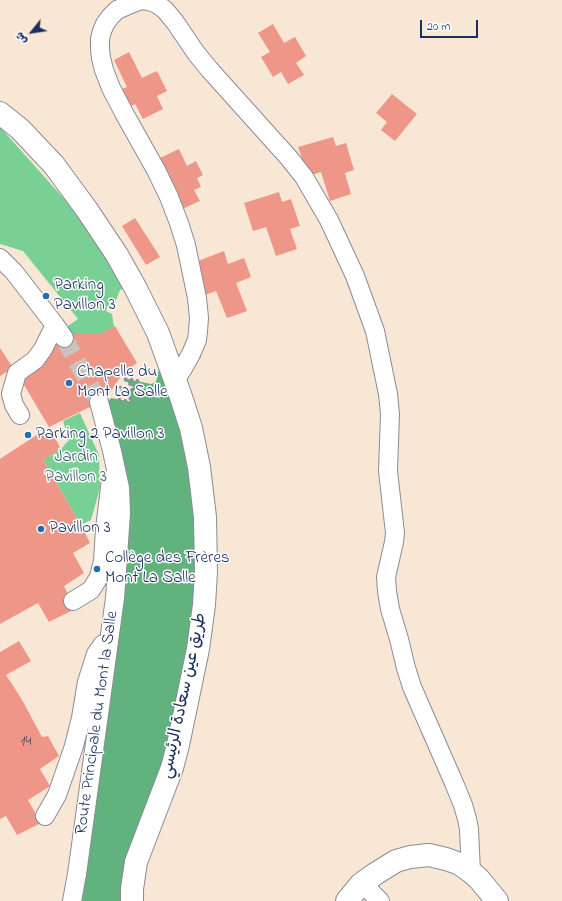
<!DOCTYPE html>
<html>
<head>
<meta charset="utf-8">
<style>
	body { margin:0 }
	#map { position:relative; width:562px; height:901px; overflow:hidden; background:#f8e7d4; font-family:"Indie Flower","Playpen Sans Arabic",sans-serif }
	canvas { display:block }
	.north { position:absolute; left:12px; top:12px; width:40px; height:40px; -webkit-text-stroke:3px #fff; paint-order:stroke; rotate:240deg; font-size:11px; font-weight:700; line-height:16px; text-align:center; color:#1b2f5e }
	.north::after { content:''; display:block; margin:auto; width:14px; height:18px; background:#1b2f5e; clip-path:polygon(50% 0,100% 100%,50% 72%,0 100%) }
	.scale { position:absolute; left:420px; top:20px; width:58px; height:18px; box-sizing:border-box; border:2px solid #1b2f5e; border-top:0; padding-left:5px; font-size:12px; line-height:14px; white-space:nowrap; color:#1b2f5e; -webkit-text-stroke:3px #fff; paint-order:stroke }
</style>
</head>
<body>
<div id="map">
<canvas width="562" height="901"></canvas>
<div class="north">ش</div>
<div class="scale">20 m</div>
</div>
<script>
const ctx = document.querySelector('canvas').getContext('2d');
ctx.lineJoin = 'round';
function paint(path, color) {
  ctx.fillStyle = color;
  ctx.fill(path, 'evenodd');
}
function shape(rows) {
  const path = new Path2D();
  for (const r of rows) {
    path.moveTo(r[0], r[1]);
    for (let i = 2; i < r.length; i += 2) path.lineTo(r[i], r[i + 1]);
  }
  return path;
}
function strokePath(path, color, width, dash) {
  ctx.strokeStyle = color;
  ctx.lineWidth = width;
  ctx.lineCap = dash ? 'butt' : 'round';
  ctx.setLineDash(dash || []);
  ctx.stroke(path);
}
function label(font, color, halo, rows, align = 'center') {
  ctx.font = font + ' "Indie Flower","Playpen Sans Arabic",sans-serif';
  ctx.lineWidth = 3;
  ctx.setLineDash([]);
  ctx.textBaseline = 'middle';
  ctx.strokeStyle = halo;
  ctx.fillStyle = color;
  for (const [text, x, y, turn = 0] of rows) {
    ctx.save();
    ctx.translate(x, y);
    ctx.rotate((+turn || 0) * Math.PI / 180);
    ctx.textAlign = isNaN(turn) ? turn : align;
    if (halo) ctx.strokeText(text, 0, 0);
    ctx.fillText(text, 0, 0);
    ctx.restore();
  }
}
paint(shape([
	[0,127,66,201,103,251,125,288,120,290,113,308,111,306,108,306,106,311,112,314,114,327,100,334,64,338,59,332,78,319,23,251,0,244],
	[80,413,99,455,100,488,91,520,81,525,43,460,61,449,69,440,63,421]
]), '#79d095');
paint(shape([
	[161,368,190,456,197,514,192,624,183,692,123,901,82,901,93,817,124,562,101,410,111,398,133,402,119,387,136,390,123,378,151,384,156,382,159,369]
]), '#62b27e');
paint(shape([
	[273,24,284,43,295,37,306,56,296,63,304,75,288,84,281,72,273,77,261,57,270,52,258,33],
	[129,52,142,78,157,71,167,91,157,96,163,109,143,119,135,104,126,109,117,91,127,87,114,60],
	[392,94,417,114,395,141,381,130,387,122,376,113],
	[333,137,336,146,346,143,354,170,345,173,351,194,330,201,321,172,308,176,298,147],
	[179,149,187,166,196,161,203,175,197,178,201,187,194,190,200,201,182,209,158,159],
	[279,192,282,202,291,199,300,226,290,229,297,249,276,256,266,227,253,231,244,203],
	[135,218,160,257,146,265,122,226],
	[224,251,228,264,244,258,251,277,236,283,247,311,227,318,216,291,205,295,193,263],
	[115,326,137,363,123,373,111,391,102,400,92,406,49,427,17,373,41,367,48,351,61,340,64,338,76,334,87,333,100,334],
	[0,348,13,368,0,376],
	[49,427,61,449,43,460,81,525,90,543,73,553,84,573,64,586,75,609,49,622,38,603,0,624,0,459],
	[19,641,31,661,6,675,21,698,42,737,48,736,59,756,40,769,50,786,28,800,41,823,17,835,6,816,0,819,0,652]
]), '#ee9688');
strokePath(shape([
	[64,338,99,402]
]), '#ccc2bc', 18, [18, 9]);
const street = shape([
	[0,258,14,272,55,325,64,338],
	[175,381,182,370,191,354,197,340,198,331,199,318,197,298,186,245,179,223,169,197,156,170,124,113,111,88,104,70,101,58,100,49,100,39,102,31,105,24,110,17,117,10,126,6,141,0,149,1,157,4,165,10,175,22,196,53,209,69,289,158,304,177,329,220,355,276,375,331,388,394,390,414,388,471,395,533,394,542,386,577,387,591,390,609,399,639,406,668,412,687,454,783,463,805,467,819,469,829,471,872],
	[20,415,14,405,11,394,17,373,35,360,38,356,43,349,55,325],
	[73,601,91,590,99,577,103,561,105,529,111,479],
	[45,816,57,795,74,746,81,718,87,682,96,654,103,644],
	[361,884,369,890,380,901],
	[72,901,77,874,115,598,121,513,120,488,112,451,99,402]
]);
const secondary = shape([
	[0,113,20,129,54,165,87,210,117,255,135,287,158,333,180,394,191,428,199,467,205,517,206,572,204,605,198,649,178,745,172,768,136,862,132,889,132,901],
	[347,901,361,884,375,874,396,861,410,857,429,855,446,859,460,864,471,872,479,879,497,901]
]);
strokePath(street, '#8a8b99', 20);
strokePath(secondary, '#8a8b99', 24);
strokePath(shape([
	[118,399,133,402,119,387,136,390,123,378,141,381]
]), '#8a8b99', 2.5, [3, 3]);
strokePath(street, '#fff', 18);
strokePath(secondary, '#fff', 22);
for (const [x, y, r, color] of [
	[46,296,4,"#1f6fb2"],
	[69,383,4,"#1f6fb2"],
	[28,435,4,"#1f6fb2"],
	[41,529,4,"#1f6fb2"],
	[97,569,4,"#1f6fb2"]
]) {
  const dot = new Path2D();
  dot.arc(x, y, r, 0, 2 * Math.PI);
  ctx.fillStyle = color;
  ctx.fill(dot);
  strokePath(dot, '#fff', 1.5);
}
label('15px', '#504968', null, [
	["14",26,743]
]);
label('17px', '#1b2f5e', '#fff', [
	["Parking",54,286],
	["Pavillon 3",54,306],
	["Chapelle du",77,373],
	["Mont La Salle",77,393],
	["Parking 2 Pavillon 3",36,435],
	["Pavillon 3",49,529],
	["Collège des Frères",105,559],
	["Mont La Salle",105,579]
], 'left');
label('17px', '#375f6e', '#fff', [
	["Jardin",76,458],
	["Pavillon 3",76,478]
]);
label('17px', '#1b2f5e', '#fff', [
	["طريق عين سعادة الرئيسي",185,696,-78],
	["Route Principale du Mont la Salle",98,723,-82]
]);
</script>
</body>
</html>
